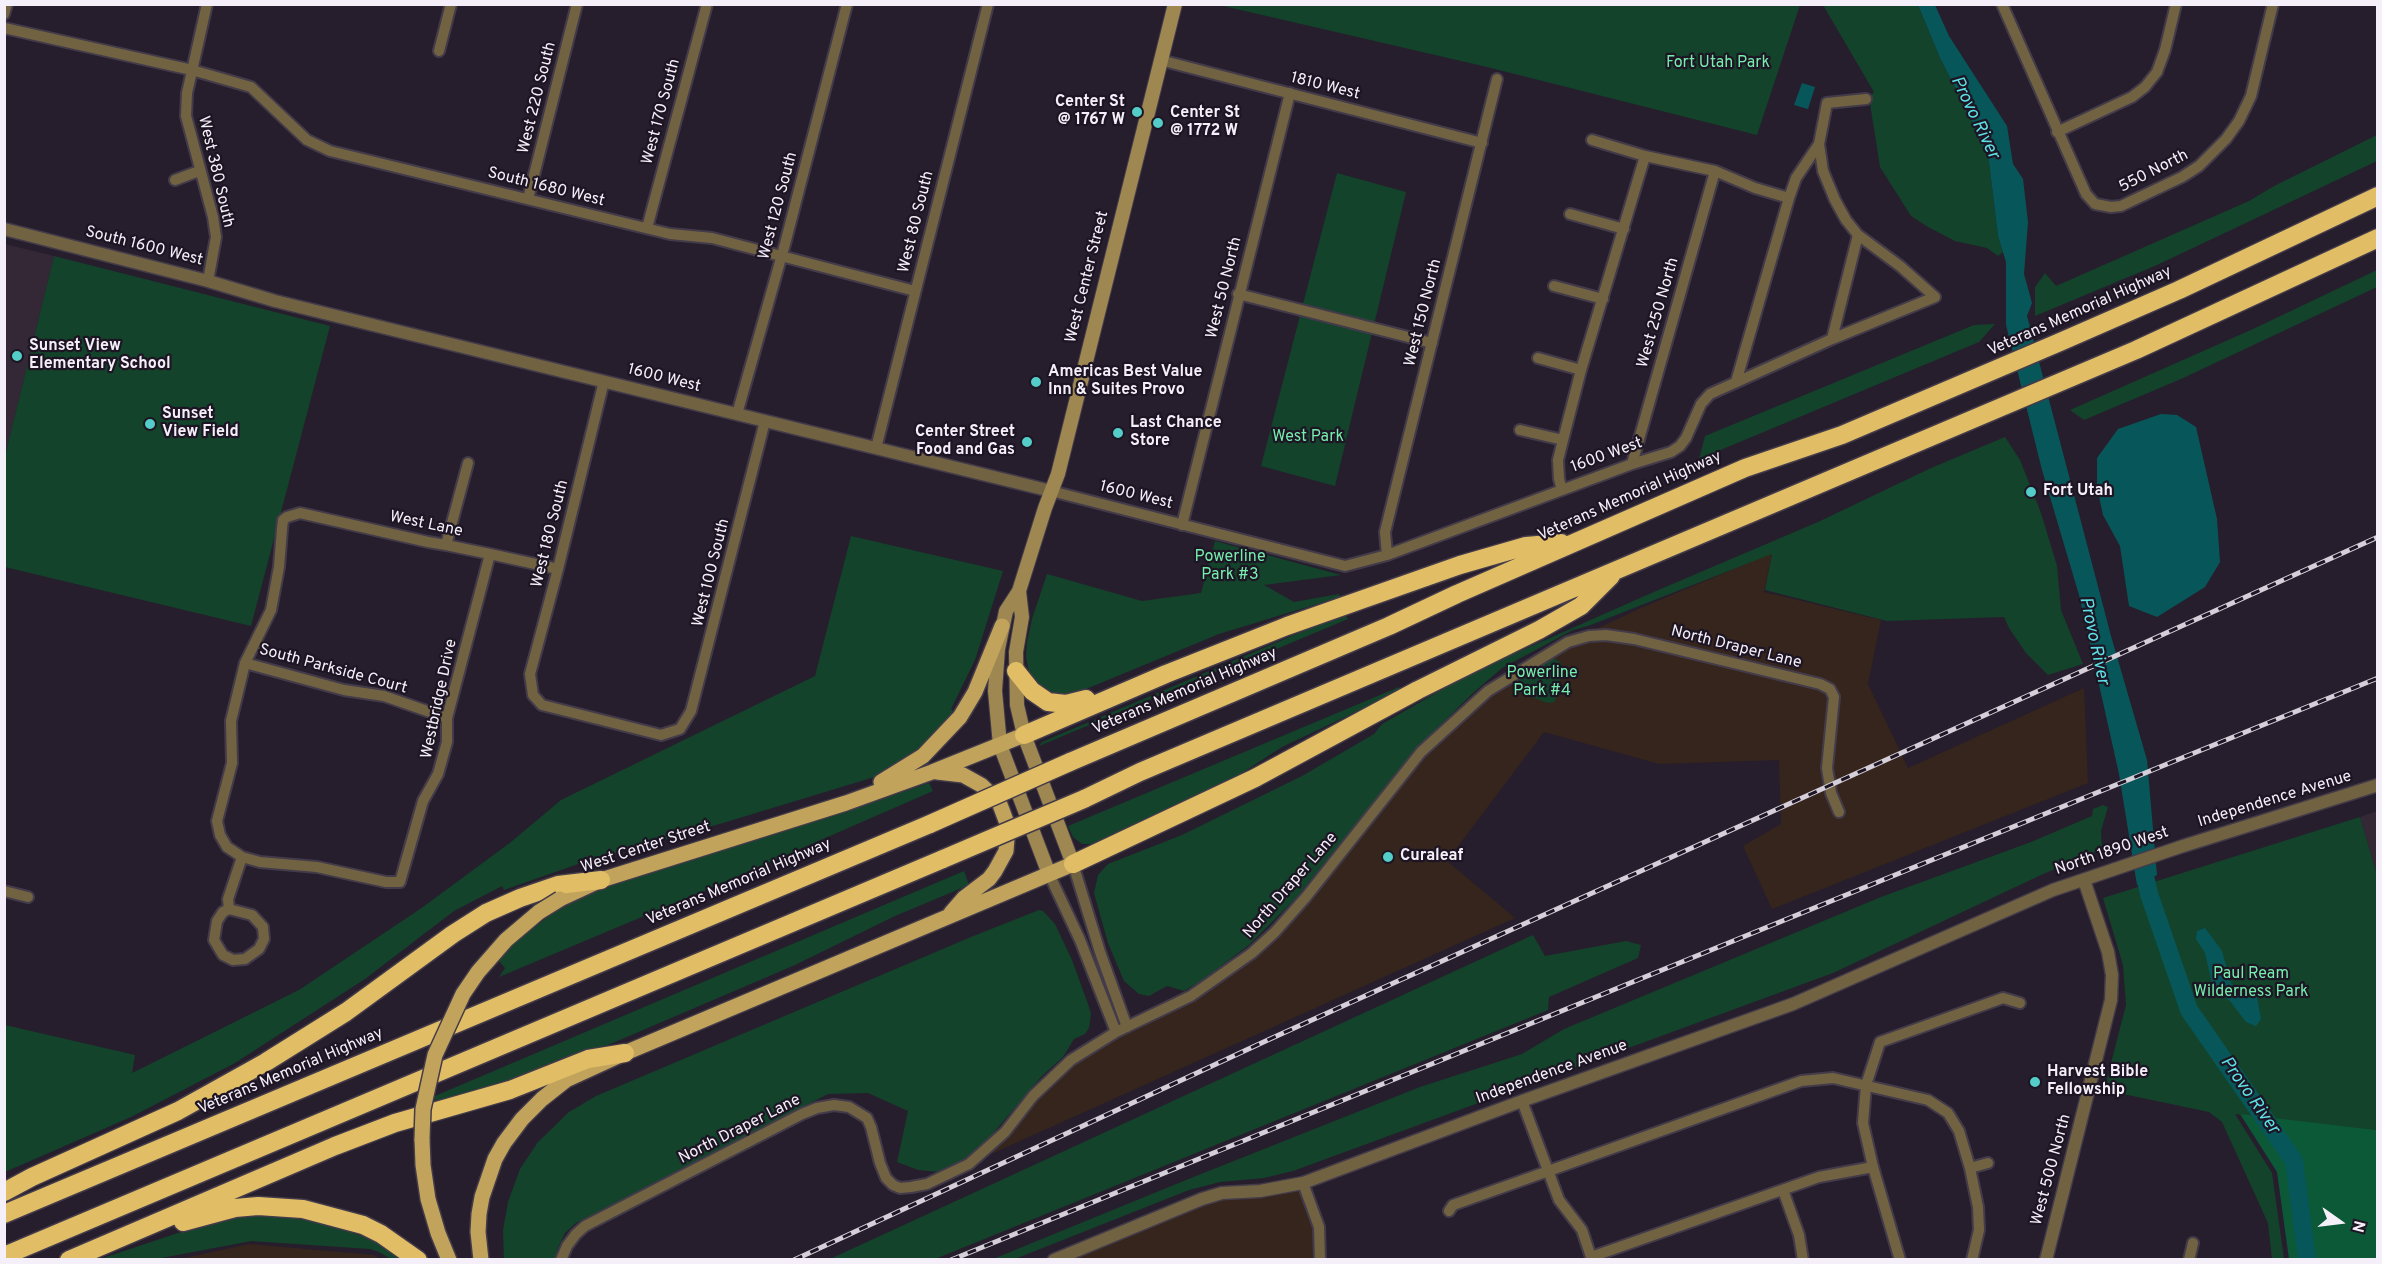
<!DOCTYPE html>
<html>
<head>
<meta charset="utf-8">
<style>
	body { margin:0 }
	#map { position:relative; width:2382px; height:1264px; overflow:hidden; background:#261e2c; font-family:Overpass,sans-serif }
	canvas { display:block }
	.frame { position:absolute; inset:0; border:6px solid #f5eff9; pointer-events:none }
	.north { position:absolute; left:2310px; top:1192px; width:60px; height:60px; -webkit-text-stroke:4px #1d1523; paint-order:stroke; rotate:104deg; font-size:16px; font-weight:700; line-height:24px; text-align:center; color:#f5eff9 }
	.north::after { content:''; display:block; margin:auto; width:21px; height:27px; background:#f5eff9; clip-path:polygon(50% 0,100% 100%,50% 72%,0 100%) }
</style>
</head>
<body>
<div id="map">
<canvas width="2382" height="1264"></canvas>
<div class="frame"></div>
<div class="north">N</div>
</div>
<script>
const ctx = document.querySelector('canvas').getContext('2d');
ctx.lineJoin = 'round';
function paint(path, color) {
  ctx.fillStyle = color;
  ctx.fill(path, 'evenodd');
}
function shape(rows) {
  const path = new Path2D();
  for (const r of rows) {
    path.moveTo(r[0], r[1]);
    for (let i = 2; i < r.length; i += 2) path.lineTo(r[i], r[i + 1]);
  }
  return path;
}
function strokePath(path, color, width, dash) {
  ctx.strokeStyle = color;
  ctx.lineWidth = width;
  ctx.lineCap = dash ? 'butt' : 'round';
  ctx.setLineDash(dash || []);
  ctx.stroke(path);
}
function label(font, color, halo, rows, align = 'center') {
  ctx.font = font + ' Overpass,sans-serif';
  ctx.lineWidth = 4.5;
  ctx.setLineDash([]);
  ctx.textBaseline = 'middle';
  ctx.strokeStyle = halo;
  ctx.fillStyle = color;
  for (const [text, x, y, turn = 0] of rows) {
    ctx.save();
    ctx.translate(x, y);
    ctx.rotate((+turn || 0) * Math.PI / 180);
    ctx.textAlign = isNaN(turn) ? turn : align;
    if (halo) ctx.strokeText(text, 0, 0);
    ctx.fillText(text, 0, 0);
    ctx.restore();
  }
}
paint(shape([
	[1772,553,1764,592,1881,620,1868,684,1908,768,2084,688,2088,783,1772,909,1743,846,1781,824,1779,760,1659,764,1544,732,1447,861,1515,918,969,1164,1087,1049,1191,996,1252,953,1421,752,1488,691,1568,642,1641,608],
	[1303,1183,1308,1196,1320,1259,1054,1260,1202,1199],
	[249,1244,374,1255,380,1259,180,1259]
]), '#36251c');
paint(shape([
	[5,244,54,256,5,456],
	[2377,811,2377,875,2360,817]
]), '#342836');
paint(shape([
	[1219,5,1800,5,1757,135,1487,67],
	[1823,5,1918,5,1940,58,1970,116,1989,162,1998,236,2003,252,1998,256,1987,248,1955,241,1928,227,1911,216,1880,167,1869,97,1874,92],
	[2377,135,2377,161,2157,265,2035,316,2035,287,2045,273,2056,286,2249,201,2274,186],
	[1337,173,1406,192,1335,486,1261,466],
	[54,256,330,326,251,626,5,567,5,456],
	[2377,270,2377,287,2181,379,2084,420,2070,410,2253,329],
	[1995,324,1979,342,1699,459,1705,436,1974,325],
	[2005,437,2020,460,2041,513,2057,566,2061,610,2083,664,2048,675,2026,653,2009,628,2004,617,1887,621,1765,590,1772,554,1588,626,1573,630,1502,668,1472,694,1424,741,1296,898,1249,945,1201,981,1184,991,1167,986,1149,996,1139,994,1124,981,1108,943,1094,893,1098,875,1108,864,1182,835,1302,776,1374,734,1382,724,1473,672,1656,591,1818,522,1931,468],
	[851,536,1003,571,975,660,951,709,955,713,921,751,881,775,723,823,581,863,504,890,502,886,454,911,365,979,235,1063,131,1117,5,1172,5,1025,135,1055,132,1073,299,990,423,907,511,842,561,800,815,676],
	[1215,541,1341,575,1264,585,1294,602,1339,594,1340,597,1219,634,1074,694,1055,696,1040,689,1030,677,1026,657,1027,642,1032,619,1047,574,1142,601,1201,593],
	[1346,616,1348,619,1267,653,1261,653,1039,746,1042,742,1313,627],
	[1555,659,1561,663,1562,669,1558,694,1554,702,1548,703,1515,691,1516,680,1548,660],
	[1399,687,1400,691,1282,747,1225,784,1096,844,1082,844,1073,837,1068,826],
	[929,783,933,791,706,890,499,977,505,968,498,960,517,940,556,911,571,903,571,900,589,891,839,814],
	[2103,805,2108,807,2101,831,2102,849,2041,875,1833,973,1293,1171,1264,1178,1220,1182,1189,1190,1015,1259,993,1259,1186,1180,1420,1087,1522,1054,1564,1029,1881,897,2031,842,2092,816,2093,809],
	[2360,817,2377,875,2377,1130,2235,1114,2272,1173,2284,1259,2272,1259,2268,1223,2222,1122,2209,1112,2104,1090,2126,1005,2123,965,2103,898],
	[964,871,969,885,895,916,795,965,580,1057,520,1079,434,1104,435,1096],
	[1039,910,1043,911,1055,924,1072,960,1088,1004,1091,1014,1089,1028,1085,1034,1074,1039,1063,1057,1042,1076,984,1144,967,1158,940,1172,918,1170,897,1162,908,1111,868,1093,828,1094,576,1223,565,1233,558,1248,555,1259,504,1260,503,1230,508,1202,520,1169,538,1142,569,1112,596,1096,971,937],
	[1533,935,1545,956,1626,941,1641,945,1638,958,1549,997,1548,1010,935,1259,830,1259],
	[252,1214,303,1218,338,1228,373,1240,404,1259,391,1259,379,1252,370,1249,251,1241,156,1259,97,1260,217,1220]
]), '#13432b');
paint(shape([
	[2240,1114,2377,1130,2377,1259,2289,1259,2277,1172]
]), '#0c5937');
paint(shape([
	[1918,5,1935,5,1949,36,2007,126,2013,164,2023,179,2028,222,2024,274,2032,303,2027,316,2111,636,2147,760,2157,875,2137,885,2119,774,2079,595,2042,470,2006,325,2006,262,1998,236,1989,162,1970,116,1940,58],
	[1802,83,1815,87,1808,109,1794,105],
	[2161,414,2177,415,2196,427,2217,519,2220,562,2205,587,2157,617,2129,606,2120,546,2103,515,2097,487,2097,458,2118,429],
	[2205,928,2222,951,2231,983,2236,988,2257,997,2261,1019,2256,1026,2246,1022,2230,1001,2213,988,2205,953,2196,939,2197,931]
]), '#07575a');
strokePath(shape([
	[2141,858,2149,894,2189,1010,2294,1161,2307,1260]
]), '#07575a', 18);
const minor = shape([
	[207,4,187,93,186,116,213,217,216,237,208,281],
	[2002,4,2086,194,2095,204,2111,207,2121,206,2182,177,2199,166,2226,139,2239,121,2251,96,2273,4],
	[4,14,7,4],
	[4,28,192,70,251,87,307,140,330,151,670,234,712,238,915,291],
	[439,51,451,4],
	[1160,60,1482,143],
	[2057,132,2132,97,2145,87,2157,72,2165,50,2176,4],
	[1592,140,1645,156,1715,171,1755,188,1789,198],
	[175,180,199,171],
	[528,199,577,4],
	[1570,214,1624,229],
	[647,228,707,4],
	[1554,286,1603,299],
	[1238,294,1432,343],
	[1832,339,1858,235],
	[1538,358,1581,370],
	[604,381,558,569,530,674,533,695,542,705,661,735,680,729,691,711,765,421],
	[1736,382,1789,198,1796,178,1819,144,1827,103,1866,99],
	[737,414,785,244,847,4],
	[1520,430,1563,440],
	[876,448,988,4],
	[1632,464,1715,171],
	[1562,490,1559,479,1558,460,1563,440,1581,370,1645,156],
	[1051,491,1345,566,1387,555,1632,464,1671,452,1680,446,1686,438,1701,404,1710,394,1832,339,1935,297,1900,266,1858,235,1846,220,1835,200,1823,171,1819,144],
	[1182,525,1290,93],
	[446,545,468,463],
	[490,554,447,718,447,742,438,774,423,801,400,882,386,882,317,867,260,862,242,857,227,847,220,835,217,821,232,763,231,721,245,663,271,610,279,567,282,529,283,520,287,517,300,513,428,542,446,545,490,554,558,569],
	[1387,555,1385,532,1497,79],
	[245,663,344,690,384,696,447,718],
	[1073,864,1100,952,1127,1027],
	[1049,874,1080,940,1116,1032],
	[4,891,28,897],
	[229,909,252,915,263,927,264,939,259,949,245,959,233,960,223,955,214,940,217,921,223,912,229,909],
	[229,909,228,899,242,857],
	[1522,1101,1559,1200,1582,1230,1592,1260],
	[1970,1168,1988,1163],
	[1303,1183,1319,1227,1320,1260],
	[1783,1190,1799,1235,1803,1260],
	[1449,1211,1453,1205,1801,1081,1833,1078,1928,1100,1948,1113,1959,1131,1970,1168,1978,1207,1979,1230,1972,1260],
	[1591,1257,1819,1177,1873,1167],
	[561,1260,567,1246,576,1234,585,1226,802,1114,817,1108,834,1105,849,1107,867,1118,871,1127,880,1163,886,1178,893,1185,900,1188,911,1187,927,1184,969,1164,1005,1132,1033,1096,1071,1060,1116,1032,1191,996,1252,953,1275,932,1306,897,1421,752,1488,691,1568,642,1589,636,1606,635,1634,639,1820,684,1830,689,1834,697,1827,768,1831,793,1839,812],
	[1900,1260,1873,1167,1863,1123,1866,1085,1880,1042,2003,998,2020,1003],
	[2189,1260,2193,1243]
]);
const tertiary = shape([
	[4,229,208,281,275,301,1051,491],
	[1054,1260,1202,1199,1222,1193,1260,1191,1303,1183,1522,1101,1793,1004,2053,890,2183,846,2378,785],
	[2046,1260,2111,1000,2112,975,2108,952,2084,880]
]);
const secondary = shape([
	[1019,591,1022,617,1016,652,1017,705,1024,735,1073,864],
	[1049,874,1000,745,995,691,998,649,1006,611,1019,591,1045,508,1058,474,1175,4]
]);
const primary = shape([
	[937,772,963,775,981,785,999,802,1008,826,1006,851,995,871,989,879,964,898,951,913],
	[881,782,923,756,960,717,975,692,1002,626],
	[560,899,601,880,846,803,932,772,1024,735],
	[422,1139,423,1165,428,1199,438,1233,449,1260],
	[481,1260,478,1232,479,1214,482,1197,495,1159,504,1143,522,1119,542,1099,566,1080,625,1053,1073,864]
]);
const motorway = shape([
	[1016,671,1032,691,1048,702,1066,704,1086,699],
	[1024,735,1166,674,1287,626,1460,565,1526,546,1561,543],
	[1070,762,1389,626,1457,594,1745,468,1842,435,2060,342,2179,290,2378,196],
	[1084,799,1140,772,2136,350,2378,238],
	[1073,864,1255,778,1418,690,1539,630,1581,606,1611,576],
	[4,1192,32,1177,178,1111,266,1062,346,1012,453,934,486,913,520,898,558,885,601,880],
	[4,1214,930,824],
	[183,1222,235,1208,258,1206,303,1209,363,1225,381,1234,418,1260],
	[4,1256,943,859],
	[69,1260,335,1146,395,1123,510,1090,588,1059,625,1053]
]);
strokePath(minor, '#433b49', 14);
strokePath(tertiary, '#433b49', 15);
strokePath(secondary, '#433b49', 16);
strokePath(primary, '#433b49', 18);
strokePath(motorway, '#433b49', 21);
strokePath(minor, '#716342', 10);
strokePath(tertiary, '#716342', 12);
strokePath(secondary, '#9e8751', 14);
strokePath(primary, '#c1a35c', 15);
strokePath(motorway, '#e1bd66', 18);
const rail = shape([
	[794,1260,1270,1039,2378,537],
	[951,1260,2378,678]
]);
strokePath(rail, '#d5cfda', 5);
strokePath(rail, '#1d1523', 3, [9]);
const primaryBridge = shape([
	[422,1139,423,1109,435,1055,463,994,478,972,506,940,539,912,560,899]
]);
const motorwayBridge = shape([
	[930,824,1070,762],
	[943,859,1084,799]
]);
strokePath(primaryBridge, '#433b49', 18, []);
strokePath(motorwayBridge, '#433b49', 21, []);
strokePath(primaryBridge, '#c1a35c', 15);
strokePath(motorwayBridge, '#e1bd66', 18);
for (const [x, y, r, color] of [
	[1137,112,6,"#54cdc8"],
	[1158,123,6,"#54cdc8"],
	[17,356,6,"#54cdc8"],
	[1036,382,6,"#54cdc8"],
	[150,424,6,"#54cdc8"],
	[1118,433,6,"#54cdc8"],
	[1027,442,6,"#54cdc8"],
	[2031,492,6,"#54cdc8"],
	[1388,857,6,"#54cdc8"],
	[2035,1082,6,"#54cdc8"]
]) {
  const dot = new Path2D();
  dot.arc(x, y, r, 0, 2 * Math.PI);
  ctx.fillStyle = color;
  ctx.fill(dot);
  strokePath(dot, '#1d1523', 2);
}
label('16px', '#75eead', '#1d1523', [
	["Fort Utah Park",1718,64],
	["West Park",1308,438],
	["Powerline",1230,558],
	["Park #3",1230,576],
	["Powerline",1542,674],
	["Park #4",1542,692],
	["Paul Ream",2251,975],
	["Wilderness Park",2251,993]
]);
label('16px', '#f5eff9', '#1d1523', [
	["1810 West",1325,87,14],
	["West 220 South",538,98,-76],
	["West 170 South",662,112,-75],
	["West 380 South",215,172,77],
	["550 North",2154,172,-27],
	["South 1680 West",546,188,14],
	["West 120 South",779,206,-75],
	["West 80 South",917,222,-76],
	["South 1600 West",144,247,14],
	["West Center Street",1088,277,-76],
	["West 50 North",1225,288,-76],
	["Veterans Memorial Highway",2080,312,-24],
	["West 150 North",1424,313,-76],
	["West 250 North",1659,313,-74],
	["1600 West",664,379,14],
	["1600 West",1607,456,-20],
	["1600 West",1136,496,14],
	["Veterans Memorial Highway",1630,497,-24],
	["West Lane",426,525,12],
	["West 180 South",551,534,-76],
	["West 100 South",712,573,-76],
	["North Draper Lane",1736,648,14],
	["South Parkside Court",333,670,15],
	["Veterans Memorial Highway",1185,692,-23],
	["Westbridge Drive",440,699,-78],
	["Independence Avenue",2275,800,-17],
	["West Center Street",646,848,-18],
	["North 1890 West",2112,852,-19],
	["Veterans Memorial Highway",739,883,-23],
	["North Draper Lane",1291,886,-49],
	["Veterans Memorial Highway",291,1072,-23],
	["Independence Avenue",1552,1073,-20],
	["North Draper Lane",740,1130,-27],
	["West 500 North",2052,1170,-75]
]);
label('bold 16px', '#f5eff9', '#1d1523', [
	["Center St",1125,103,"right"],
	["@ 1767 W",1125,121,"right"],
	["Center St",1170,114],
	["@ 1772 W",1170,132],
	["Sunset View",29,347],
	["Elementary School",29,365],
	["Americas Best Value",1048,373],
	["Inn & Suites Provo",1048,391],
	["Sunset",162,415],
	["View Field",162,433],
	["Last Chance",1130,424],
	["Store",1130,442],
	["Center Street",1015,433,"right"],
	["Food and Gas",1015,451,"right"],
	["Fort Utah",2043,492],
	["Curaleaf",1400,857],
	["Harvest Bible",2047,1073],
	["Fellowship",2047,1091]
], 'left');
label('italic 18px', '#5ce1e6', '#1d1523', [
	["Provo River",1974,118,64],
	["Provo River",2093,641,78],
	["Provo River",2249,1096,55]
]);
</script>
</body>
</html>
